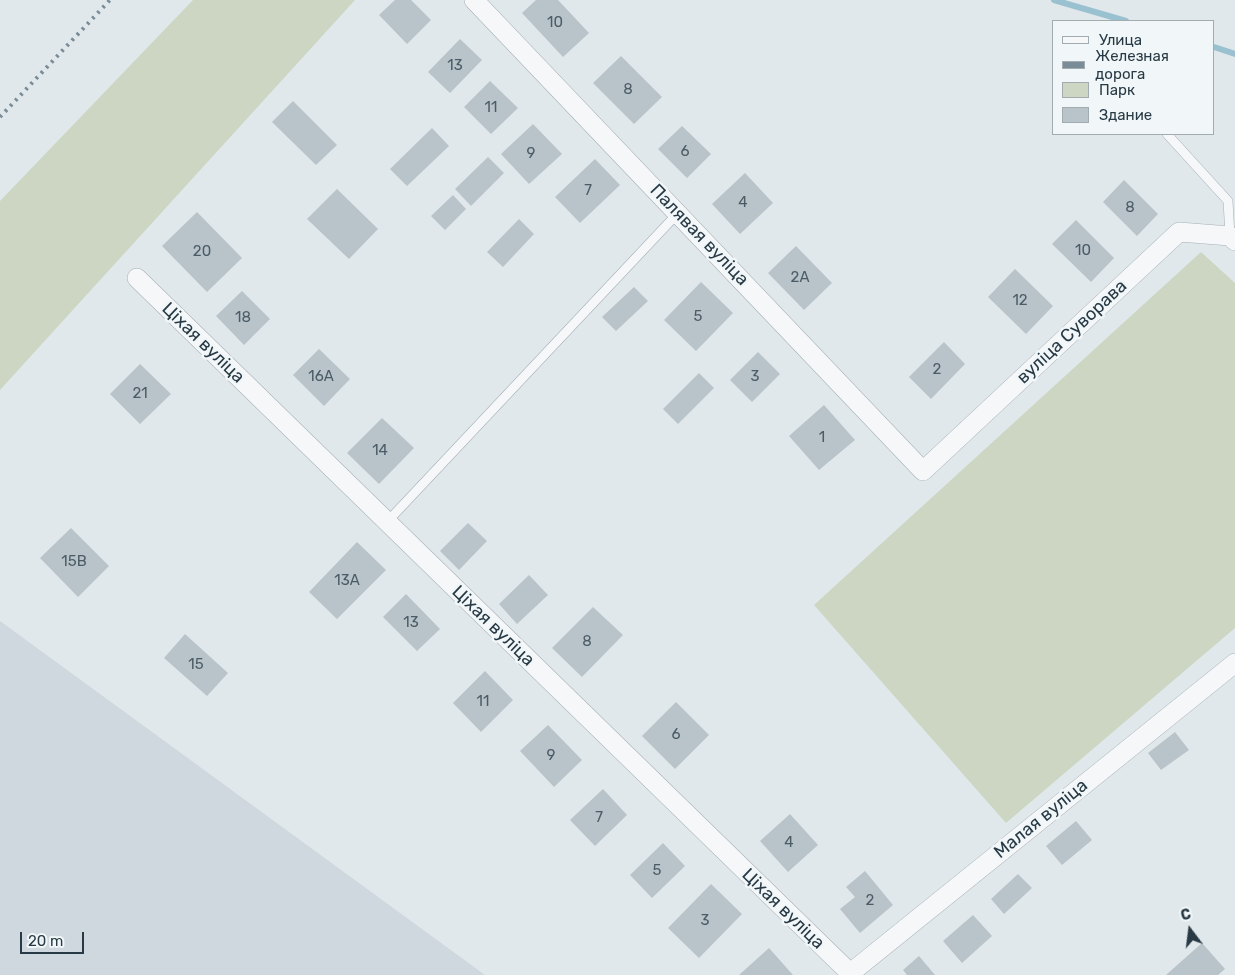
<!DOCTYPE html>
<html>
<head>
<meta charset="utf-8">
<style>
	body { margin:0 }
	#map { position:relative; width:1235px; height:975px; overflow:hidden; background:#e1e8eb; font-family:Rubik,sans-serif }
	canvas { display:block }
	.legend { position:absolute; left:1052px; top:20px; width:162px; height:115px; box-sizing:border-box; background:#f1f6f8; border:1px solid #a1abb0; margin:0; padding:6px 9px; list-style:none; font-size:15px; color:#283a45 }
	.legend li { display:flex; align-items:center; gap:10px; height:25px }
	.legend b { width:25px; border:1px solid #a1abb0 }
	.north { position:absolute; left:1165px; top:905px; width:50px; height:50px; -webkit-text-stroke:4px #f1f6f8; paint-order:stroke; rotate:345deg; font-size:14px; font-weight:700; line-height:20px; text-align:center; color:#283a45 }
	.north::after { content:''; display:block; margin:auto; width:18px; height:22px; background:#283a45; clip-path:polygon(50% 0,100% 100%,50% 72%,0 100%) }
	.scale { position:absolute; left:20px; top:932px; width:64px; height:22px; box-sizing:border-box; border:2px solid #283a45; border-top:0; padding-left:6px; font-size:15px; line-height:18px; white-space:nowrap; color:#283a45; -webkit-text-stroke:4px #f1f6f8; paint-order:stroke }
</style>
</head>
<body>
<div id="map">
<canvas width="1235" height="975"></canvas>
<ul class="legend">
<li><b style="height:6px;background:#f5f7f9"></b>Улица</li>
<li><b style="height:6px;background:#798c97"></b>Железная дорога</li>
<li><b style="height:14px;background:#ccd6c2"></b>Парк</li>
<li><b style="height:14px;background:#b8c3ca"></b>Здание</li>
</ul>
<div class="north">С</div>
<div class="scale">20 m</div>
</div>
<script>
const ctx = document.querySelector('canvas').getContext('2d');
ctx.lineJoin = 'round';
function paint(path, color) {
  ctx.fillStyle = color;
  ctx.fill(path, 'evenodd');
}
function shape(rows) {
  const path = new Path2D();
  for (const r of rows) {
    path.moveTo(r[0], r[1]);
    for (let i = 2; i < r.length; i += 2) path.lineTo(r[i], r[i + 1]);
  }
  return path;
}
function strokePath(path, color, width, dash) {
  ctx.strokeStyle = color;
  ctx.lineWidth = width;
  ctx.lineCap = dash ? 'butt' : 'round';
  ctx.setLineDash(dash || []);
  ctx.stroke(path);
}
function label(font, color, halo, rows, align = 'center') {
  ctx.font = font + ' Rubik,sans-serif';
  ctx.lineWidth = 5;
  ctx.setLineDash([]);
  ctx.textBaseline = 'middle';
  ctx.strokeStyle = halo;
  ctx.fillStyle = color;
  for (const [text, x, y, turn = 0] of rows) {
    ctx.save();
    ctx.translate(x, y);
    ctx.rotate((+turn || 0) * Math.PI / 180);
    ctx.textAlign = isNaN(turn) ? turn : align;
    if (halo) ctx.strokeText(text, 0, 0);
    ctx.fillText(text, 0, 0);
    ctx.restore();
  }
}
paint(shape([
	[0,621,485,975,0,975]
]), '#cfd8de');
paint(shape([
	[193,0,355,0,0,390,0,201],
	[1201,252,1235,283,1235,628,1006,823,814,605]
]), '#ccd6c2');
strokePath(shape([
	[1054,0,1126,21],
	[1214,47,1235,54]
]), '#99c1cf', 6);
paint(shape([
	[395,0,411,0,431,20,407,44,379,15],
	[536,0,558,0,589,33,563,57,522,13],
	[460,39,482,60,450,93,428,72],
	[621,56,662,97,634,124,593,83],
	[490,81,518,108,491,134,464,107],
	[293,101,337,145,316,165,272,122],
	[533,124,562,154,529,184,501,154],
	[682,126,711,154,687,178,658,149],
	[432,128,449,146,407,186,390,169],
	[488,157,504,173,471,206,455,189],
	[595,159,620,185,580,223,555,197],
	[745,173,773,203,740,234,712,204],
	[1124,180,1158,214,1137,236,1103,202],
	[337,189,378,229,349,259,307,219],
	[453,195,466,209,445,230,431,216],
	[197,212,242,258,207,292,162,246],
	[519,219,534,234,503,267,487,252],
	[1076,220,1114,258,1091,282,1052,244],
	[796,246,832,283,804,310,768,273],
	[1015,269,1053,306,1026,334,988,297],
	[701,282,733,313,696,351,664,320],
	[634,287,648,301,616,331,602,317],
	[242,291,270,319,244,345,216,316],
	[944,342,965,364,931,399,909,377],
	[319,349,350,379,324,406,293,375],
	[758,352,780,374,752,402,730,380],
	[140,364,171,394,140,424,110,394],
	[699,373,714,388,678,424,663,409],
	[824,405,855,440,819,470,789,436],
	[382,418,414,448,379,484,347,453],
	[468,523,487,541,459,570,440,551],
	[71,528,109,566,78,597,40,558],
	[357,542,386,570,337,619,309,592],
	[529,575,548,595,517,624,499,604],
	[406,594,440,629,417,651,383,617],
	[593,607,623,635,582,677,552,648],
	[185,634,228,673,207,696,164,658],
	[485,671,513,700,481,732,453,703],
	[676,702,709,735,675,769,642,736],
	[548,725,582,760,554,787,520,751],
	[1175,732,1189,750,1161,770,1148,753],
	[603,789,627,815,595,846,570,820],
	[790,814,818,845,788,872,760,841],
	[1076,821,1092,840,1062,865,1046,846],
	[663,843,685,866,652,898,630,875],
	[865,871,893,905,860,933,840,909,855,897,846,887],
	[1018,874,1032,888,1004,914,991,899],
	[711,884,742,914,699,958,668,928],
	[973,915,992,936,962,963,943,941],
	[1202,943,1225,969,1218,975,1166,975],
	[769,948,793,975,739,975],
	[919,956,935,975,907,975,903,970]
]), '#b8c3ca');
const lane = shape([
	[1167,134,1228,201,1230,236],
	[387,522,678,213]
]);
const street = shape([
	[474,0,923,471,1179,232,1230,236,1235,241],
	[137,278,850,973],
	[848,975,1235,663]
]);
strokePath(lane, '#a6b0b6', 10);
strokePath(street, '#a6b0b6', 20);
strokePath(lane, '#f5f7f9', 9);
strokePath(street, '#f5f7f9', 19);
strokePath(shape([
	[0,117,110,0]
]), '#798c97', 4, [2.5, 5]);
label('15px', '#4c5c66', null, [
	["10",555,23],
	["13",455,66],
	["8",628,90],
	["11",491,108],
	["6",685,152],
	["9",531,154],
	["7",588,191],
	["4",743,203],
	["8",1130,208],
	["10",1083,251],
	["20",202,252],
	["2А",800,278],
	["12",1020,301],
	["5",698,317],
	["18",243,318],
	["2",937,370],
	["16А",321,377],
	["3",755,377],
	["21",140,394],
	["1",822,438],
	["14",380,451],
	["15В",74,562],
	["13А",347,581],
	["13",411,623],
	["8",587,642],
	["15",196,665],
	["11",483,702],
	["6",676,735],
	["9",551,756],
	["7",599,818],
	["4",789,843],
	["5",657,871],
	["2",870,901],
	["3",705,921]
]);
label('18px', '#283a45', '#f1f6f8', [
	["Палявая вуліца",699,235,46],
	["вуліца Суворава",1072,332,-43],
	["Ціхая вуліца",203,343,44],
	["Ціхая вуліца",493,626,44],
	["Малая вуліца",1041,819,-39],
	["Ціхая вуліца",783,909,44]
]);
</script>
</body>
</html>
